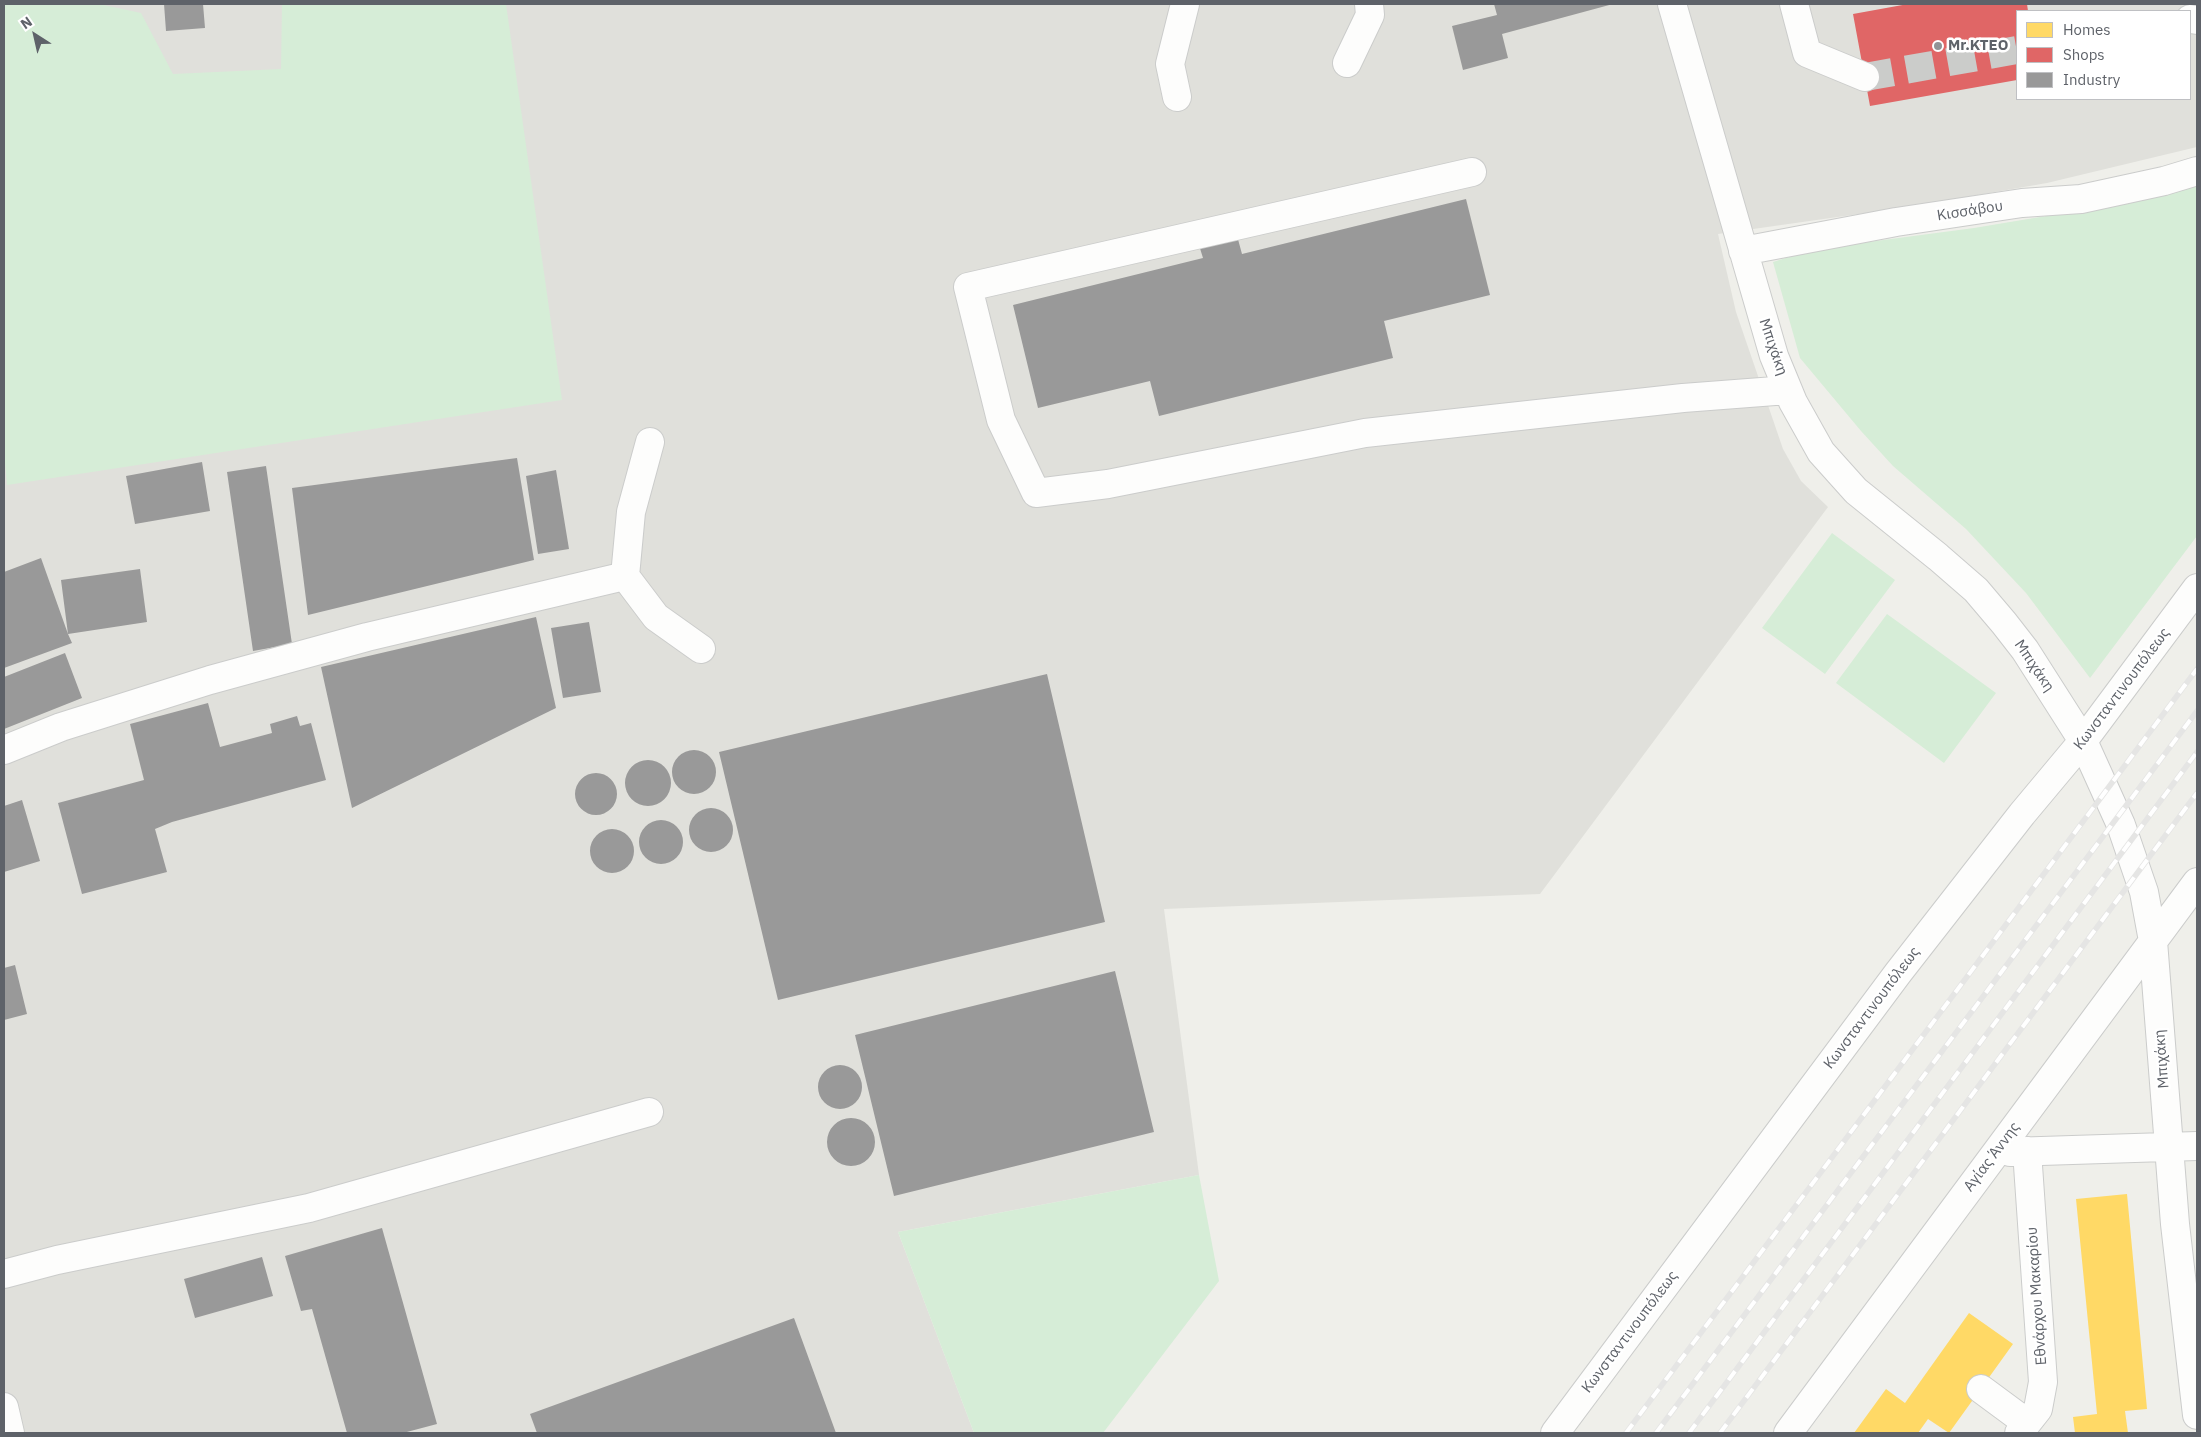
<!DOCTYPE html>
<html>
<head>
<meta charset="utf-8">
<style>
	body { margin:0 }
	#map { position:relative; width:2201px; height:1437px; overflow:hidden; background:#efefea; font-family:"IBM Plex Sans",sans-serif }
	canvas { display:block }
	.frame { position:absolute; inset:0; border:5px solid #5e6269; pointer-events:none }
	.legend { position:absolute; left:2016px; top:10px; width:175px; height:90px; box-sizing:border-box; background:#fff; border:1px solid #bfc0c3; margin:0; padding:6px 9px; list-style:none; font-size:15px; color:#5e6269 }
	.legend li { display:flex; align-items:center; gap:10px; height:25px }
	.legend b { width:25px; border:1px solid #bfc0c3 }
	.north { position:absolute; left:10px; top:10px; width:50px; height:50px; -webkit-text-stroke:4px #fff; paint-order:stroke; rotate:325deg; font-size:14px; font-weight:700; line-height:20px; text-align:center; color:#5e6269 }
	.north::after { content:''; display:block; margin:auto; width:18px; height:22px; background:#5e6269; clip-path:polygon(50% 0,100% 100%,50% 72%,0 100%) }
</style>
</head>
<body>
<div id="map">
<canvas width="2201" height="1437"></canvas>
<div class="frame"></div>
<ul class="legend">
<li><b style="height:14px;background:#ffd966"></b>Homes</li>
<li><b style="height:14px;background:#e06666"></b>Shops</li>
<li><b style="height:14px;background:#999"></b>Industry</li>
</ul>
<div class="north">N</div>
</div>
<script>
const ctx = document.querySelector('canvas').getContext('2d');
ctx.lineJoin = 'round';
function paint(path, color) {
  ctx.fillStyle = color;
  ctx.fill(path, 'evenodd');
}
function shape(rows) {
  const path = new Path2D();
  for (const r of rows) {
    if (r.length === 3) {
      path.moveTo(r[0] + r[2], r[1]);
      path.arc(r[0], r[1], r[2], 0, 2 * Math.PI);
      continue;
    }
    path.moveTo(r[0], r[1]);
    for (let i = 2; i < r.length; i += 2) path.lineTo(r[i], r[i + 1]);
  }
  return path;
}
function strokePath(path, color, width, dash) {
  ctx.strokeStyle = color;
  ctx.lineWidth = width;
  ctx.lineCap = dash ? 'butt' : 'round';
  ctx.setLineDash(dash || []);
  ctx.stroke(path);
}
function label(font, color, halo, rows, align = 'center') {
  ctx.font = font + ' "IBM Plex Sans",sans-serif';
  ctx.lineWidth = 5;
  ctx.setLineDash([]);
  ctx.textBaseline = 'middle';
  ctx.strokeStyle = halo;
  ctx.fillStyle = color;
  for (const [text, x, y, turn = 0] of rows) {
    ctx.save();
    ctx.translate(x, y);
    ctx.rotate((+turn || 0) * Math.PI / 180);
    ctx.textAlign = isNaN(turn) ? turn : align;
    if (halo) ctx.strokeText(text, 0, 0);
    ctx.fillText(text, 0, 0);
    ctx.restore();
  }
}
paint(shape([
	[4,4,2197,4,2197,147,2047,183,1908,207,1718,234,1736,312,1783,449,1801,481,1828,507,1540,894,1164,909,1199,1175,898,1232,974,1433,4,1433],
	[2017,11,2190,11,2190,99,2017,99]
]), '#e0e0db');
paint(shape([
	[4,4,99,4,141,13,173,74,281,69,282,4,506,4,562,400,7,485,4,452],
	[2197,177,2197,536,2090,678,2026,593,1966,529,1893,466,1861,431,1800,358,1773,262,1792,256,1853,244,1974,228,2112,205],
	[1832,533,1895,580,1825,674,1762,628],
	[1887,614,1996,693,1944,763,1836,683],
	[1199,1175,1219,1281,1103,1433,974,1433,898,1232]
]), '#d6edd7');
paint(shape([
	[2127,1194,2147,1409,2125,1411,2128,1433,2075,1433,2073,1417,2097,1414,2076,1199],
	[1969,1313,2013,1344,1949,1433,1928,1419,1918,1433,1854,1433,1886,1389,1905,1403]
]), '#ffd966');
paint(shape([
	[1908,4,2027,4,2028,11,2017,11,2017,80,1870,106,1853,14]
]), '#e06666');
paint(shape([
	[164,4,203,4,205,28,166,31],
	[1494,4,1613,4,1502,34,1508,58,1463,70,1452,26,1497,15],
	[1466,199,1490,295,1384,321,1393,358,1159,416,1150,381,1038,408,1013,305,1203,258,1198,242,1236,232,1242,254],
	[517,458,534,560,308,615,292,488],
	[202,462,210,511,135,524,126,476],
	[266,466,292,644,253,651,227,472],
	[556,470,569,549,538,554,526,476],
	[41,558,68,634,61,580,140,569,147,622,68,634,72,643,4,668,4,572],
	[536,617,556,708,352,808,321,667],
	[589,622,601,692,563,698,551,628],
	[65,653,82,698,4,729,4,677],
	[1047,674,1105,922,778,1000,719,752],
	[208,703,220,747,272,733,270,724,297,716,300,726,311,723,326,780,172,822,155,829,167,872,82,894,58,803,144,780,130,724],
	[694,772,22],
	[648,783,23],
	[596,794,21],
	[22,800,40,861,4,872,4,806],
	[711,830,22],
	[661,842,22],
	[612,851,22],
	[15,965,27,1014,4,1020,4,968],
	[1115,971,1154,1132,894,1196,855,1035],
	[840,1087,22],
	[851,1142,24],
	[382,1228,437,1424,403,1433,347,1433,312,1309,301,1311,285,1256],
	[262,1257,273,1296,195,1318,184,1279],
	[794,1318,836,1433,537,1433,530,1414]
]), '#999');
strokePath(shape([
	[1865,77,2017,50]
]), '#cbccca', 28, [28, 14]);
const minor = shape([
	[1672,4,1774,356,1793,402,1821,452,1856,491,1938,557,1976,590,2004,623,2025,650,2083,741,2121,825,2144,892,2153,941,2175,1224,2197,1415],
	[1794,4,1807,53,1865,77],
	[2190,19,2197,20],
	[1347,63,1370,15,1369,4],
	[1177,97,1170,64,1185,4],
	[1472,172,968,287,1001,420,1036,493,1108,484,1365,433,1683,398,1788,390],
	[1743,251,1896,222,2022,203,2081,199,2164,181,2197,171],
	[650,442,631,512,625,576,656,617,701,649],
	[4,750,61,727,210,680,367,637,625,576],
	[2010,1152,2197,1146],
	[4,1274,57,1260,309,1208,649,1112],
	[1981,1389,2027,1423],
	[4,1407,10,1433],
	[1555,1433,1898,973,2022,814,2083,741,2197,588],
	[1788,1433,2197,882],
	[2019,1433,2038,1409,2043,1382,2027,1151]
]);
strokePath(minor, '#cbcccb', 30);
strokePath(minor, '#fdfdfc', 28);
const rail = shape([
	[1626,1433,2197,669],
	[1656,1433,2197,711],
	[1689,1433,2197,752],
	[1720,1433,2197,793]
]);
strokePath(rail, '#e5e5e4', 5.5);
strokePath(rail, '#fff', 4, [11]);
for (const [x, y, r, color] of [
	[1938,46,5,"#919396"]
]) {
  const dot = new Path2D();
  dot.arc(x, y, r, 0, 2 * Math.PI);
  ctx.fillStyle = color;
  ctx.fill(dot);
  strokePath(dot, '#fff', 2);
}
label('bold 15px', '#5e6269', '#fff', [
	["Mr.KTEO",1948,46]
], 'left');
label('15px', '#5e6269', '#fff', [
	["Κισσάβου",1970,211,-9],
	["Μπιχάκη",1773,347,71],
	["Μπιχάκη",2034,666,56],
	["Κωνσταντινουπόλεως",2122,689,-53],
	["Κωνσταντινουπόλεως",1872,1008,-53],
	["Μπιχάκη",2162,1059,-94],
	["Αγίας Άννης",1992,1157,-53],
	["Εθνάρχου Μακαρίου",2037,1296,-94],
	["Κωνσταντινουπόλεως",1630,1332,-53]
]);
</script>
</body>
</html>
